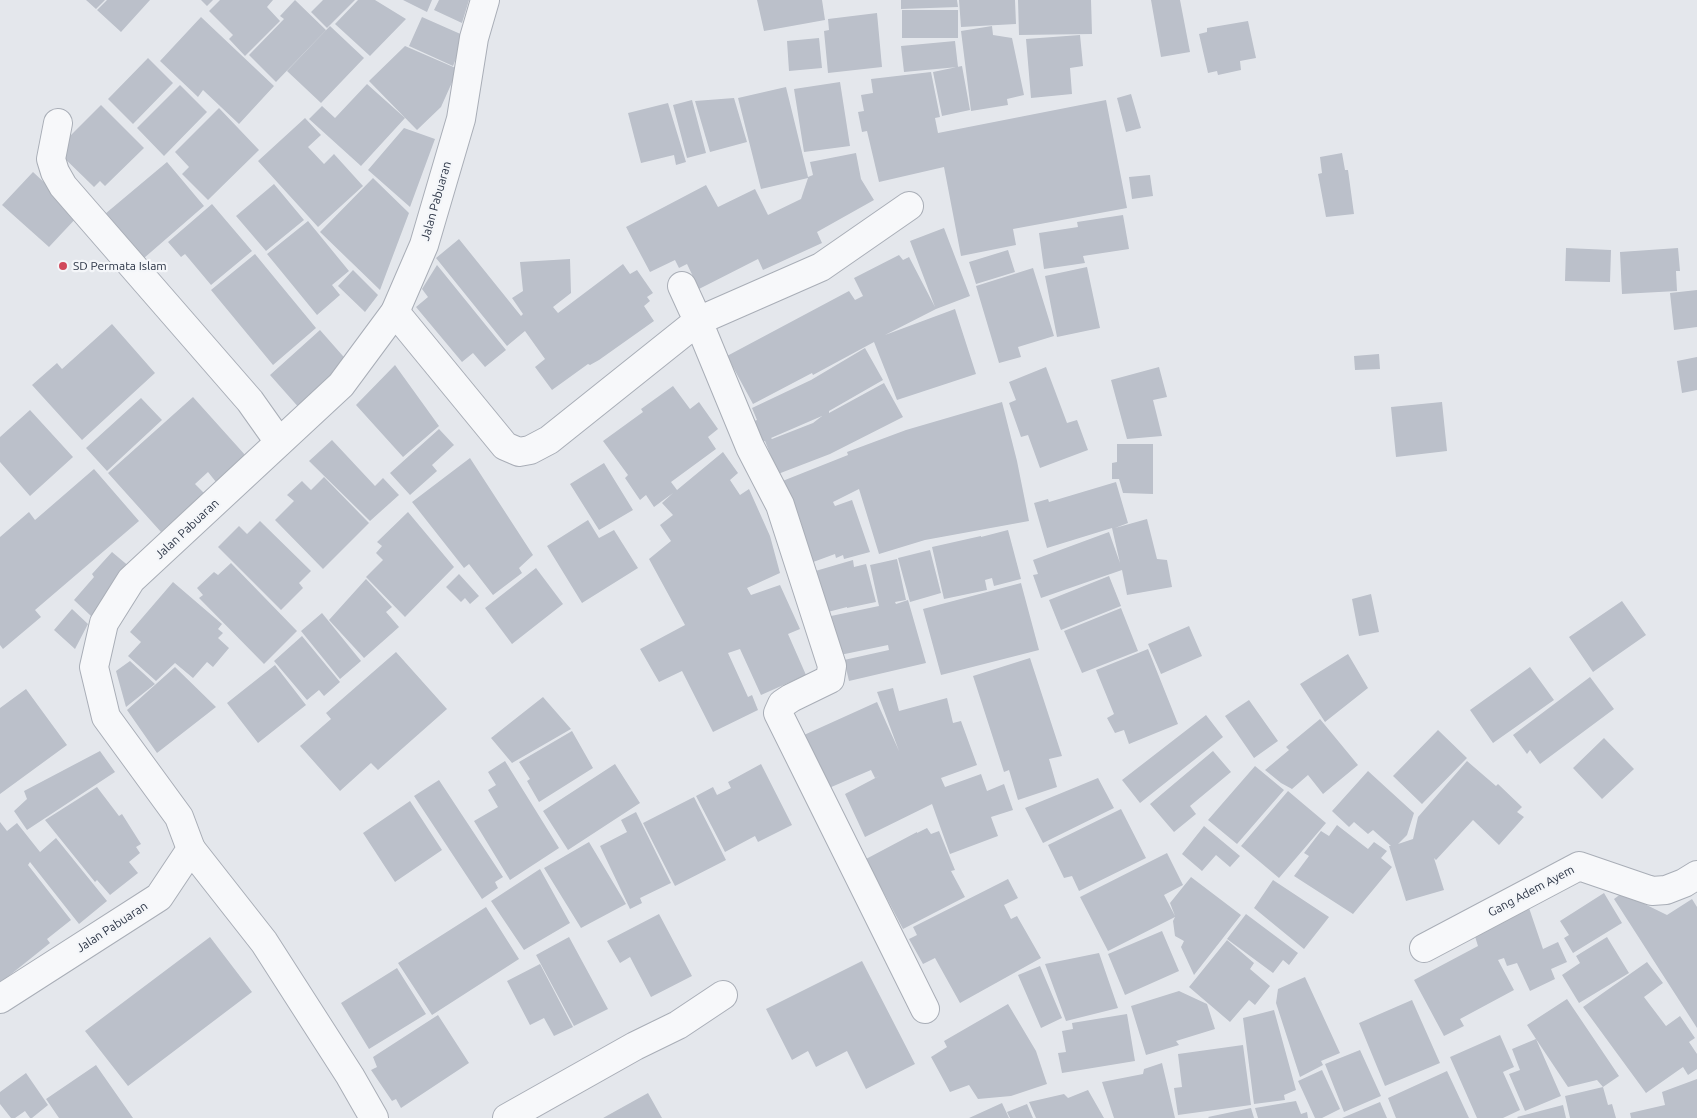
<!DOCTYPE html>
<html>
<head>
<meta charset="utf-8">
<style>
	body { margin:0 }
	canvas { display:block; background:#e4e7ec }
</style>
</head>
<body>
<canvas width="1697" height="1118"></canvas>
<script>
const ctx = document.querySelector('canvas').getContext('2d');
ctx.lineJoin = 'round';
function paint(path, color) {
  ctx.fillStyle = color;
  ctx.fill(path, 'evenodd');
}
function shape(rows) {
  const path = new Path2D();
  for (const r of rows) {
    path.moveTo(r[0], r[1]);
    for (let i = 2; i < r.length; i += 2) path.lineTo(r[i], r[i + 1]);
  }
  return path;
}
function strokePath(path, color, width, dash) {
  ctx.strokeStyle = color;
  ctx.lineWidth = width;
  ctx.lineCap = dash ? 'butt' : 'round';
  ctx.setLineDash(dash || []);
  ctx.stroke(path);
}
function label(font, color, halo, rows, align = 'center') {
  ctx.font = font + ' Ubuntu,sans-serif';
  ctx.lineWidth = 4.5;
  ctx.setLineDash([]);
  ctx.textBaseline = 'middle';
  ctx.strokeStyle = halo;
  ctx.fillStyle = color;
  for (const [text, x, y, turn = 0] of rows) {
    ctx.save();
    ctx.translate(x, y);
    ctx.rotate((+turn || 0) * Math.PI / 180);
    ctx.textAlign = isNaN(turn) ? turn : align;
    if (halo) ctx.strokeText(text, 0, 0);
    ctx.fillText(text, 0, 0);
    ctx.restore();
  }
}
paint(shape([
	[86,0,105,0,96,9],
	[107,0,150,0,121,32,97,10],
	[201,0,213,0,207,6],
	[220,0,273,0,267,7,280,21,245,56,229,39,233,35,209,11],
	[295,0,326,30,276,82,249,55,284,19,280,16],
	[323,0,355,0,327,28,311,12],
	[358,0,375,0,406,19,370,56,335,24],
	[403,0,432,0,427,12],
	[439,0,469,0,462,23,434,10],
	[757,0,822,0,825,20,764,31],
	[901,0,957,0,958,7,901,9],
	[959,0,1015,0,1016,24,961,27],
	[1018,0,1091,0,1092,34,1019,35],
	[1151,0,1180,0,1190,52,1161,57],
	[902,10,958,10,958,38,902,38],
	[877,13,882,67,828,73,824,31,829,30,828,19],
	[201,17,274,86,239,124,203,90,198,97,160,61],
	[422,17,465,36,453,66,409,46],
	[1248,21,1256,58,1240,61,1241,70,1218,75,1217,71,1208,73,1199,34,1207,32,1207,28],
	[330,26,364,58,321,103,287,71],
	[992,26,993,35,1012,38,1024,95,1007,99,1008,105,971,111,961,31],
	[1080,35,1083,66,1070,68,1072,94,1031,98,1026,39],
	[819,38,822,68,789,71,787,41],
	[955,41,958,67,904,72,901,46],
	[405,46,458,69,441,107,417,130,369,81],
	[148,58,173,83,133,124,108,99],
	[962,66,970,110,942,116,933,72],
	[931,72,940,117,935,118,938,133,1106,100,1127,208,1013,229,1016,245,961,256,944,167,879,182,867,131,862,132,858,112,864,111,861,95,873,93,871,79],
	[840,82,850,146,804,152,794,89],
	[367,84,405,118,361,166,309,119,322,106,335,118],
	[180,85,207,112,164,156,137,128],
	[786,87,808,177,813,175,810,162,856,153,861,179,874,200,817,232,822,243,763,270,758,259,699,289,687,264,679,268,675,260,650,272,626,227,706,185,718,207,755,189,768,215,801,199,808,178,761,189,738,98],
	[1131,94,1141,128,1126,132,1117,98],
	[734,98,747,142,710,152,695,101],
	[692,100,706,153,687,158,673,105],
	[668,103,686,162,676,165,674,155,641,163,628,113],
	[101,105,144,148,105,186,100,181,94,187,56,150],
	[219,108,259,150,208,200,182,174,189,167,175,152],
	[305,118,321,135,308,147,324,164,334,154,363,186,318,227,258,161],
	[404,128,435,139,410,207,368,170],
	[1342,153,1345,170,1348,170,1354,214,1326,217,1318,174,1322,173,1320,157],
	[167,162,204,206,136,265,105,214],
	[33,172,79,215,49,247,2,205],
	[1150,175,1153,196,1132,199,1129,177],
	[373,178,409,213,380,290,320,232],
	[274,184,304,220,266,251,236,216],
	[212,204,252,251,211,285,185,254,181,257,168,242],
	[1123,215,1129,249,1083,256,1085,263,1044,269,1039,233,1078,227,1077,222],
	[308,221,349,271,332,285,340,295,317,315,267,254],
	[944,228,970,296,936,309,885,335,955,309,976,374,897,400,874,342,813,375,812,373,753,404,727,356,849,291,855,300,863,296,854,278,899,255,903,260,909,257,935,307,910,241],
	[459,239,521,316,523,314,512,298,523,291,520,262,570,259,571,293,553,307,558,313,623,264,630,274,637,270,653,293,647,297,650,301,644,306,654,321,599,360,590,365,588,364,552,390,535,367,545,359,525,331,507,346,436,258],
	[1566,248,1611,250,1610,282,1565,281],
	[1678,248,1680,271,1676,271,1677,291,1622,294,1620,252],
	[1008,250,1015,272,976,284,969,262],
	[255,254,316,328,273,365,211,290],
	[437,265,506,350,485,367,473,353,462,362,416,307,428,297,422,289],
	[1087,267,1100,328,1057,337,1045,276],
	[1033,268,1054,336,1018,347,1021,357,999,363,976,286],
	[353,270,378,295,365,312,338,286],
	[1697,290,1697,327,1674,330,1670,293],
	[112,324,155,373,82,440,32,385,57,363,62,369],
	[320,330,350,364,301,410,270,375],
	[865,348,883,380,829,411,829,413,884,383,903,417,830,454,778,474,765,441,761,442,752,422,757,420,752,408,811,380],
	[822,416,813,423,772,439,771,438],
	[1379,354,1380,369,1355,370,1354,356],
	[1697,357,1697,390,1682,393,1677,361],
	[395,365,439,426,403,457,356,405],
	[1046,367,1067,423,1077,420,1088,450,1040,468,1028,435,1021,437,1009,403,1016,400,1009,382],
	[1159,367,1167,397,1153,400,1162,436,1127,439,1111,380],
	[673,386,690,409,699,402,718,429,708,437,716,449,671,482,677,490,723,452,738,473,730,480,740,495,749,489,770,536,780,573,747,588,751,595,780,585,800,629,788,634,806,675,761,695,740,649,728,653,748,697,752,695,758,710,713,732,682,671,659,682,640,649,685,625,649,559,671,541,660,525,673,515,662,503,673,493,654,507,646,495,640,500,625,478,628,475,603,441,643,412,641,409],
	[193,397,246,456,216,482,208,472,195,484,204,493,161,532,108,473],
	[141,398,162,420,107,471,86,448],
	[1002,402,1017,461,1029,521,925,540,879,554,859,489,833,502,835,506,852,500,870,552,844,559,843,555,836,558,835,554,805,565,775,484,848,455,847,452,906,430],
	[1442,402,1447,451,1396,457,1391,407],
	[30,410,73,457,30,496,0,462,0,437],
	[439,429,454,445,432,465,437,471,410,495,390,473],
	[332,440,375,486,383,478,399,495,370,521,309,461],
	[1117,444,1153,444,1153,494,1123,493,1119,479,1112,479,1112,463,1117,462],
	[470,458,533,555,519,568,522,573,493,595,469,564,464,568,412,502],
	[604,463,633,510,599,530,570,484],
	[94,469,139,521,35,610,41,617,3,649,0,645,0,537,29,512,35,520],
	[324,477,369,523,323,569,275,520,294,501,287,495,302,481,311,490],
	[1116,482,1128,523,1115,528,1147,519,1157,559,1167,560,1172,587,1127,595,1122,570,1041,598,1033,575,1038,574,1033,560,1109,532,1120,563,1112,528,1047,548,1034,503,1048,499,1049,502],
	[408,512,454,567,405,617,366,577,383,560,376,553,382,546,377,542],
	[588,520,599,538,614,530,638,568,582,603,547,546],
	[260,521,311,571,299,583,303,588,281,610,218,547,239,526,247,534],
	[1008,530,1021,579,994,586,992,578,985,580,987,590,944,599,932,547,981,536,981,537],
	[930,550,941,593,910,602,898,558],
	[112,552,131,568,91,616,74,600,94,577,92,574],
	[897,559,906,600,895,602,896,604,908,600,926,663,849,681,844,660,889,650,888,645,840,655,831,616,879,606,870,565],
	[853,560,854,567,866,564,876,602,847,608,847,607,824,613,812,572],
	[231,563,297,631,264,664,199,598,203,595,197,588,214,572,218,575],
	[536,568,563,604,512,644,485,608],
	[459,574,479,596,470,604,465,598,461,602,446,587],
	[1109,576,1121,606,1061,630,1049,600],
	[366,579,392,607,386,612,399,627,364,658,329,620],
	[173,582,222,624,218,629,223,633,218,638,229,648,213,667,207,662,193,678,175,663,156,681,128,656,141,642,130,632],
	[1021,583,1039,650,941,675,923,609],
	[1371,594,1379,632,1359,636,1352,599],
	[1622,601,1646,635,1593,672,1569,637],
	[1121,608,1138,651,1082,673,1064,631],
	[72,609,88,624,75,649,54,630],
	[322,613,361,661,340,679,301,631],
	[1189,626,1202,656,1161,674,1148,644],
	[302,636,340,682,324,696,319,690,307,700,274,661],
	[1148,649,1178,724,1129,744,1124,730,1115,733,1107,718,1114,714,1096,670],
	[396,652,447,709,378,770,371,763,340,791,300,746,331,719,326,713],
	[1348,654,1368,688,1325,722,1300,684],
	[1030,658,1062,756,1049,759,1057,787,1018,800,1009,770,1004,772,973,676],
	[130,661,155,684,126,707,116,671],
	[275,665,306,705,258,743,227,703],
	[175,667,216,707,157,753,127,710],
	[1530,667,1554,700,1493,743,1470,710],
	[1590,677,1614,709,1540,764,1530,750,1527,754,1513,735],
	[893,688,899,711,947,698,953,723,961,721,977,765,941,778,945,787,981,774,987,791,1004,784,1013,810,991,817,998,836,950,854,932,804,865,837,845,794,881,775,875,778,871,770,829,788,804,735,877,702,899,751,877,692],
	[26,689,67,745,0,794,0,708],
	[543,697,571,729,512,763,491,738],
	[1249,700,1278,741,1254,758,1225,716],
	[1206,715,1223,737,1140,803,1122,780],
	[1320,719,1358,765,1323,794,1308,775,1292,789,1281,783,1265,770,1289,750,1286,747],
	[1438,730,1467,758,1422,804,1393,776],
	[572,731,593,768,539,802,527,781,530,779,519,762],
	[1604,738,1634,769,1602,799,1573,768],
	[100,751,115,772,27,830,14,811,27,799,24,791],
	[1213,751,1231,772,1190,806,1196,814,1174,832,1150,804],
	[505,761,559,848,510,880,474,821,498,807,488,790,496,785,488,772],
	[1467,761,1496,786,1498,784,1522,807,1517,812,1524,817,1499,845,1473,820,1436,860,1434,858,1444,890,1406,901,1389,846,1391,846,1373,830,1368,834,1354,822,1349,827,1332,811,1368,771,1414,813,1407,835,1398,844,1413,839,1418,817],
	[615,764,640,803,568,850,543,811],
	[761,764,792,825,758,842,755,836,725,852,696,796,713,787,717,795,731,788,728,782],
	[1255,766,1284,790,1237,844,1208,820],
	[1098,778,1114,808,1043,843,1025,808],
	[439,780,503,877,495,882,498,888,482,899,414,796],
	[97,787,119,816,122,814,141,844,136,847,140,853,129,862,138,873,110,895,97,880,95,882,45,820],
	[1288,791,1326,823,1279,878,1241,846],
	[694,797,726,860,675,886,643,823],
	[410,801,442,850,395,882,363,833],
	[1121,809,1146,858,1079,891,1072,876,1064,878,1048,845],
	[636,812,671,883,640,898,642,903,630,909,600,846,627,832,621,820],
	[0,822,7,831,17,823,40,852,56,838,107,901,79,924,30,862,28,865,71,920,47,939,50,943,0,983],
	[1337,825,1368,849,1374,842,1387,851,1381,858,1392,867,1353,914,1294,876,1309,856,1304,853,1321,831,1329,836],
	[1204,826,1240,856,1230,867,1216,855,1202,871,1182,854],
	[927,828,931,834,939,831,955,870,951,871,965,897,903,929,866,859,917,832,917,833],
	[589,842,626,904,581,928,544,868],
	[1167,853,1183,885,1164,895,1175,916,1170,903,1191,877,1241,915,1194,975,1181,947,1184,941,1175,936,1173,921,1175,917,1108,951,1080,897],
	[540,869,570,923,524,950,491,901],
	[1008,879,1018,898,1004,905,1011,919,1017,916,1041,958,960,1003,935,958,923,964,909,939,917,935,913,927],
	[1273,880,1329,917,1304,949,1254,908],
	[1604,893,1622,923,1573,953,1564,938,1569,935,1560,921],
	[1622,893,1667,915,1692,899,1697,907,1697,1028,1614,899],
	[1528,905,1543,949,1558,942,1567,962,1551,969,1555,979,1530,991,1517,963,1507,966,1504,958,1498,960,1514,990,1460,1019,1464,1026,1444,1036,1414,980,1478,946,1473,930],
	[486,907,519,959,432,1015,398,963],
	[659,914,692,976,651,997,630,957,620,963,607,941],
	[1246,914,1298,953,1289,965,1283,960,1273,973,1227,939],
	[1162,931,1179,971,1125,995,1108,954],
	[210,937,252,992,128,1086,85,1031],
	[569,937,608,1009,574,1026,536,955],
	[1607,937,1629,973,1579,1003,1562,975,1580,963,1576,956],
	[1227,940,1254,963,1250,969,1270,986,1255,1005,1249,1000,1230,1022,1189,987],
	[1099,953,1118,1008,1066,1021,1045,964],
	[862,961,915,1064,866,1089,847,1051,816,1067,808,1051,792,1060,766,1009],
	[1647,962,1663,983,1644,997,1666,1026,1680,1016,1695,1038,1689,1042,1697,1054,1697,1069,1688,1075,1683,1067,1646,1093,1583,1007],
	[540,964,573,1027,554,1036,544,1018,530,1025,507,981],
	[1040,966,1062,1018,1041,1028,1018,975],
	[397,968,426,1014,369,1049,341,1003],
	[1305,977,1340,1053,1321,1061,1323,1065,1300,1077,1276,1003,1278,989],
	[1179,991,1207,1004,1215,1029,1176,1041,1179,1045,1146,1055,1131,1006],
	[1567,999,1619,1076,1603,1087,1597,1080,1568,1087,1536,1039,1561,1096,1525,1111,1509,1074,1520,1070,1512,1049,1536,1039,1527,1025],
	[1412,1000,1440,1063,1385,1086,1359,1023],
	[1008,1004,1036,1051,1047,1084,1011,1096,978,1099,969,1085,950,1092,931,1057,947,1047,944,1041],
	[1274,1010,1296,1090,1284,1095,1285,1100,1254,1104,1243,1018],
	[1127,1014,1135,1061,1062,1073,1058,1053,1066,1052,1062,1031,1073,1029,1072,1023],
	[438,1015,469,1063,401,1108,396,1099,392,1101,371,1070,377,1067,373,1057],
	[1500,1035,1514,1067,1503,1072,1520,1110,1503,1118,1477,1118,1450,1057],
	[1243,1045,1251,1105,1178,1115,1174,1088,1182,1087,1178,1054],
	[1360,1050,1381,1096,1344,1112,1325,1064],
	[1162,1063,1175,1118,1114,1118,1102,1082,1143,1074,1144,1069],
	[96,1065,133,1118,59,1118,46,1099],
	[1322,1070,1340,1109,1322,1118,1315,1118,1298,1081],
	[1447,1071,1469,1118,1396,1118,1388,1098],
	[26,1073,48,1105,32,1118,30,1118,25,1111,15,1118,11,1118,0,1104,0,1092],
	[1697,1079,1697,1118,1631,1118,1630,1113,1665,1105,1662,1092],
	[1603,1087,1608,1105,1612,1104,1616,1118,1570,1118,1565,1096],
	[1088,1090,1104,1118,1036,1118,1029,1102,1064,1094,1068,1098],
	[648,1093,662,1118,603,1118],
	[1296,1101,1301,1114,1307,1112,1308,1118,1258,1118,1255,1108],
	[1380,1102,1387,1118,1342,1118],
	[1002,1103,1009,1118,969,1118],
	[1027,1104,1033,1118,1010,1118,1007,1112],
	[1563,1105,1566,1118,1518,1118,1517,1117],
	[1251,1108,1254,1118,1209,1118,1208,1117]
]), '#bbc0ca');
const minor = shape([
	[58,123,51,159,55,172,63,186,250,401,279,442],
	[682,286,698,321,750,447,780,505,832,666,830,679,791,698,782,704,778,713,925,1009],
	[395,312,505,446,519,452,530,450,549,440,698,321,821,267,909,206],
	[191,849,264,942,350,1076,374,1118],
	[1424,948,1579,866,1652,891,1666,890,1684,883,1697,875],
	[507,1118,635,1046,678,1025,723,995]
]);
const tertiary = shape([
	[0,999,159,897,191,849,179,817,106,717,94,667,104,623,131,580,341,385,395,312,424,245,461,119,474,38,485,0]
]);
strokePath(minor, '#a9aeb7', 30);
strokePath(tertiary, '#a9aeb7', 30);
strokePath(minor, '#f7f8fa', 28);
strokePath(tertiary, '#f7f8fa', 28);
for (const [x, y, r, color] of [
	[63,266,5,"#d1495b"]
]) {
  const dot = new Path2D();
  dot.arc(x, y, r, 0, 2 * Math.PI);
  ctx.fillStyle = color;
  ctx.fill(dot);
  strokePath(dot, '#f4f6f9', 2);
}
label('12px', '#2b3445', '#f4f6f9', [
	["Jalan Pabuaran",436,201,-74],
	["Jalan Pabuaran",187,529,-43],
	["Gang Adem Ayem",1531,891,-28],
	["Jalan Pabuaran",112,927,-33]
]);
label('12px', '#2b3445', '#f4f6f9', [
	["SD Permata Islam",73,266]
], 'left');
</script>
</body>
</html>
